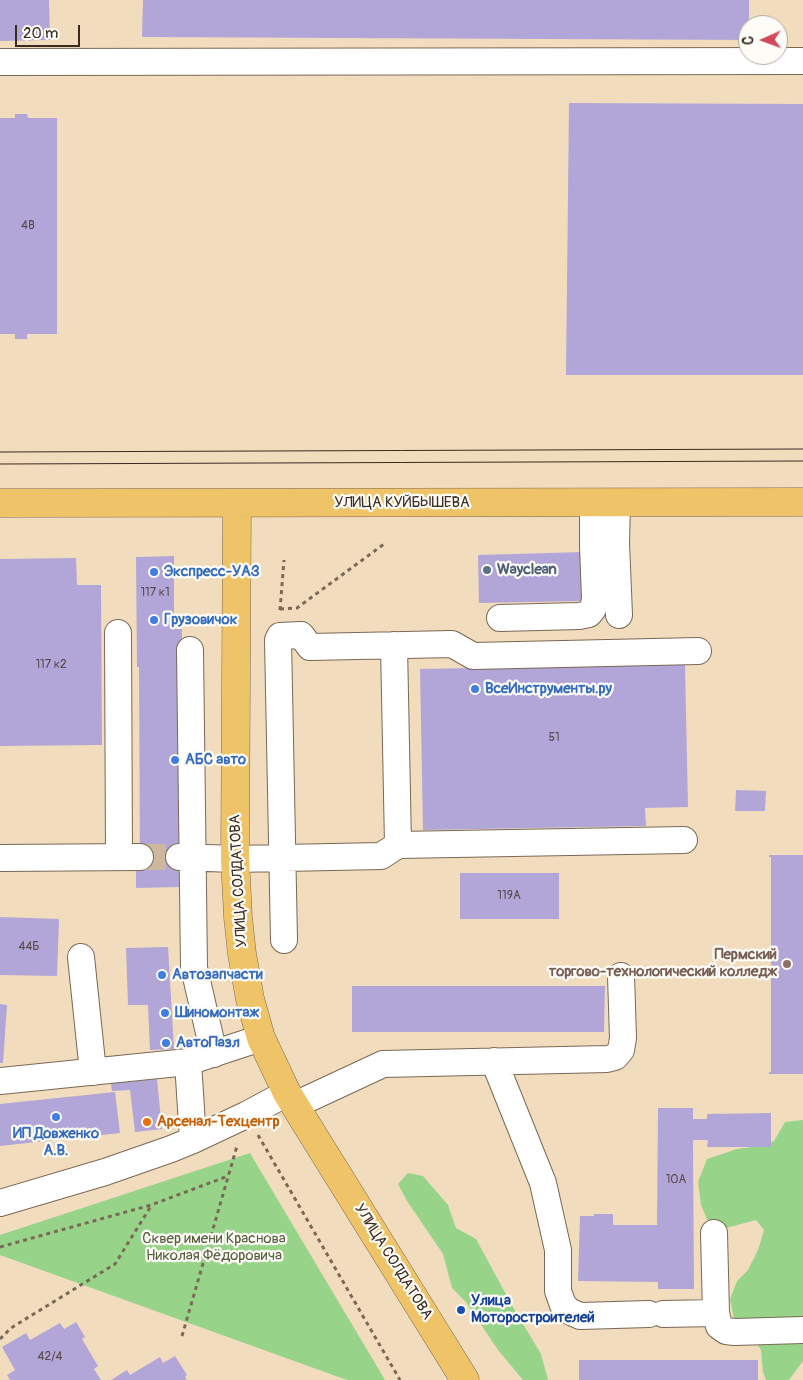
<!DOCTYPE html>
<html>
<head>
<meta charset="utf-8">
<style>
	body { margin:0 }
	#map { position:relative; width:803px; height:1380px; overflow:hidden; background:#f2dcbe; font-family:Pangolin,sans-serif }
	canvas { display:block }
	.north { position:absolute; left:738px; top:15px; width:50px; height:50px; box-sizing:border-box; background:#fdfcf7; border:1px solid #afa8a0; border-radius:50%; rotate:268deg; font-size:14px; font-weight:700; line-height:20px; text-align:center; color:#3b2a1e }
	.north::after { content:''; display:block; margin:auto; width:18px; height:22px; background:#d1495b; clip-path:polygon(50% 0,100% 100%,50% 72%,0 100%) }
	.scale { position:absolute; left:15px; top:25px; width:65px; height:22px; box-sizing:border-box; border:2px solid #3b2a1e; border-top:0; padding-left:6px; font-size:15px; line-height:18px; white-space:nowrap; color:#3b2a1e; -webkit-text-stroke:4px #fdfcf7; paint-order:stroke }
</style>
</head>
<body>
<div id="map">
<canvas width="803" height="1380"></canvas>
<div class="north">С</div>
<div class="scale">20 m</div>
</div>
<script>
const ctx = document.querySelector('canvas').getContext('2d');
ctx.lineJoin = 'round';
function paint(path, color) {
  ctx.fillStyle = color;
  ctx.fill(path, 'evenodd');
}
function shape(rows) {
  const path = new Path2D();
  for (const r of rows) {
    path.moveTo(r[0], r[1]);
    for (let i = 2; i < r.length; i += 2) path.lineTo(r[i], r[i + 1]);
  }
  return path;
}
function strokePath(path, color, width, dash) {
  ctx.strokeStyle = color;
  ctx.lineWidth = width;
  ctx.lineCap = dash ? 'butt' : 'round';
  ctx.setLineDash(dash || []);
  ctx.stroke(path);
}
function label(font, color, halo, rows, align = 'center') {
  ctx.font = font + ' Pangolin,sans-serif';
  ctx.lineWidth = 4.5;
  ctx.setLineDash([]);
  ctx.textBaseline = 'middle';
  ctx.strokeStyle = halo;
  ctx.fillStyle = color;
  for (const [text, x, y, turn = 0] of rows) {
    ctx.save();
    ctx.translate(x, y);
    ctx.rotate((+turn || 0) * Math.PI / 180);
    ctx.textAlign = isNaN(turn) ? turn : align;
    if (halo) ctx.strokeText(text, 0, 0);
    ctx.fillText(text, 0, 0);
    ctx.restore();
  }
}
paint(shape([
	[803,1120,803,1361,789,1380,766,1380,763,1372,761,1350,751,1334,734,1319,730,1299,737,1281,748,1270,758,1250,764,1230,756,1220,726,1228,709,1224,701,1205,698,1182,707,1159,737,1149,760,1146,774,1141,785,1122],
	[250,1153,385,1380,347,1380,0,1255,0,1235],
	[408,1173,423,1176,448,1205,456,1228,476,1239,514,1309,541,1354,548,1380,523,1380,498,1350,466,1302,452,1288,443,1254,407,1201,398,1184]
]), '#97d489');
paint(shape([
	[0,0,49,0,50,40,0,41],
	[143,0,749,0,749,25,748,25,748,40,142,37],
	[569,103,803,104,803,375,566,375],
	[15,114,27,114,28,118,57,118,57,334,27,334,27,339,15,339,15,334,0,334,0,118,15,118],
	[584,552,584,601,479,603,478,555],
	[174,556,174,629,182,629,182,667,178,667,179,887,136,888,136,871,140,871,139,667,137,667,136,557],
	[76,558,77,585,101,585,102,745,0,746,0,559],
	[685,664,688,807,645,808,646,826,423,830,420,669],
	[736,790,766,791,765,811,735,811],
	[769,855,803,855,803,1074,769,1074,769,1072,771,1072,771,857,769,857],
	[460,873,559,873,559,919,460,919],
	[0,917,59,919,57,976,0,975],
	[168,947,174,1049,150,1050,148,1005,128,1005,126,948],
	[352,986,605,986,604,1032,352,1032],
	[0,1004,7,1005,3,1063,0,1063],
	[126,1076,126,1082,157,1079,162,1129,135,1132,130,1090,112,1091,110,1078],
	[115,1092,120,1133,0,1146,0,1104],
	[658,1108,693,1108,693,1119,707,1119,707,1114,771,1113,771,1147,707,1147,708,1140,693,1140,694,1289,658,1289,658,1282,578,1281,580,1216,594,1216,594,1214,613,1214,613,1225,657,1225],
	[76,1322,85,1337,82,1339,98,1366,94,1369,101,1380,10,1380,7,1375,15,1370,2,1347,26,1333,30,1340,60,1323,64,1329],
	[175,1356,187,1375,185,1377,187,1380,111,1380,127,1370,130,1375,160,1357,163,1363],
	[579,1360,758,1360,758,1380,579,1380]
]), '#b2a6d8');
strokePath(shape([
	[140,857,179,857]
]), '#cdb89e', 26, [26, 13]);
const minor = shape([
	[0,62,803,61],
	[617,503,616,543,619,615],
	[500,618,579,616,589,614,593,609,595,599,593,545,593,502],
	[118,633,119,857],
	[394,645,398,845],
	[190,650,194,968,214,1054],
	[179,857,235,859,381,856,398,845,684,840],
	[0,858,140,857],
	[284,940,278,640,280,636,301,635,310,647,452,644,473,656,698,651],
	[81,957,93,1072],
	[494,1061,543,1183,558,1250,558,1291,563,1305,569,1311,580,1316,649,1314],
	[0,1081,188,1062],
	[295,1105,383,1064,607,1059,615,1057,621,1050,623,1038,621,976],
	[193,1140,188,1062,261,1038],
	[0,1203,105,1172,171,1149,193,1140,246,1115,287,1093],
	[714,1233,716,1313,719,1326,726,1331,735,1332,803,1330],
	[663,1314,716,1313]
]);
const major = shape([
	[0,503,803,502],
	[237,503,235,859,238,917,242,954,250,999,261,1038,287,1093,465,1380]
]);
strokePath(minor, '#7b6856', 28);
strokePath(major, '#7b6856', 29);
strokePath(shape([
	[280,609,297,608,384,544],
	[280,610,284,560],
	[258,1135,400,1380],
	[0,1247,151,1205,228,1176],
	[182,1336,237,1146],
	[0,1339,11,1328,115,1264,151,1206]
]), '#7b6856', 3, [4, 4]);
strokePath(minor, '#fff', 26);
strokePath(major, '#efc469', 28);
strokePath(shape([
	[0,452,803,449],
	[0,464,803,461]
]), '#3b2a1e', 1);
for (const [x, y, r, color] of [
	[487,570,5,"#5c6f8a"],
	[154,572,5,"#3f7fe0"],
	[154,620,5,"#3f7fe0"],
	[475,689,5,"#3f7fe0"],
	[175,760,5,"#3f7fe0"],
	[787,964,5,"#8d6e63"],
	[162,975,5,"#3f7fe0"],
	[165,1013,5,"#3f7fe0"],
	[166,1043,5,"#3f7fe0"],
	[56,1117,5,"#3f7fe0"],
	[147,1122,5,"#e8710a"],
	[461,1310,5,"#1a4fb4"]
]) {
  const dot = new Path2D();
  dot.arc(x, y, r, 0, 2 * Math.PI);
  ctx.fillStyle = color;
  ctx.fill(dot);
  strokePath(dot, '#fdfcf7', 2);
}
label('12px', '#59494c', null, [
	["4В",28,226],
	["117 к1",155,593],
	["117 к2",51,665],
	["51",554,738],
	["119А",509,896],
	["44Б",29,947],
	["10А",676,1180],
	["42/4",50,1357]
]);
label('15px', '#3b2a1e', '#fdfcf7', [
	["УЛИЦА КУЙБЫШЕВА",402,503],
	["УЛИЦА СОЛДАТОВА",239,881,-93],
	["УЛИЦА СОЛДАТОВА",393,1262,58]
]);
label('bold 15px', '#4e5e75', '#fdfcf7', [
	["Wayclean",497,570]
], 'left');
label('bold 15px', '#366cbe', '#fdfcf7', [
	["Экспресс-УАЗ",164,572],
	["Грузовичок",164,620],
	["ВсеИнструменты.ру",485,689],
	["АБС авто",185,760],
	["Автозапчасти",172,975],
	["Шиномонтаж",175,1013],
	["АвтоПазл",176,1043],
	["ИП Довженко",56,1134,"center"],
	["А.В.",56,1151,"center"]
], 'left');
label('bold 15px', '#785e54', '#fdfcf7', [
	["Пермский",777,955],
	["торгово-технологический колледж",777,972]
], 'right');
label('bold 15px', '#c56008', '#fdfcf7', [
	["Арсенал-Техцентр",157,1122]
], 'left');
label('15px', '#575d3e', '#fdfcf7', [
	["Сквер имени Краснова",214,1239],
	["Николая Фёдоровича",214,1256]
]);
label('bold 15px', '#164399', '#fdfcf7', [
	["Улица",471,1301],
	["Моторостроителей",471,1318]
], 'left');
</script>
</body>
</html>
